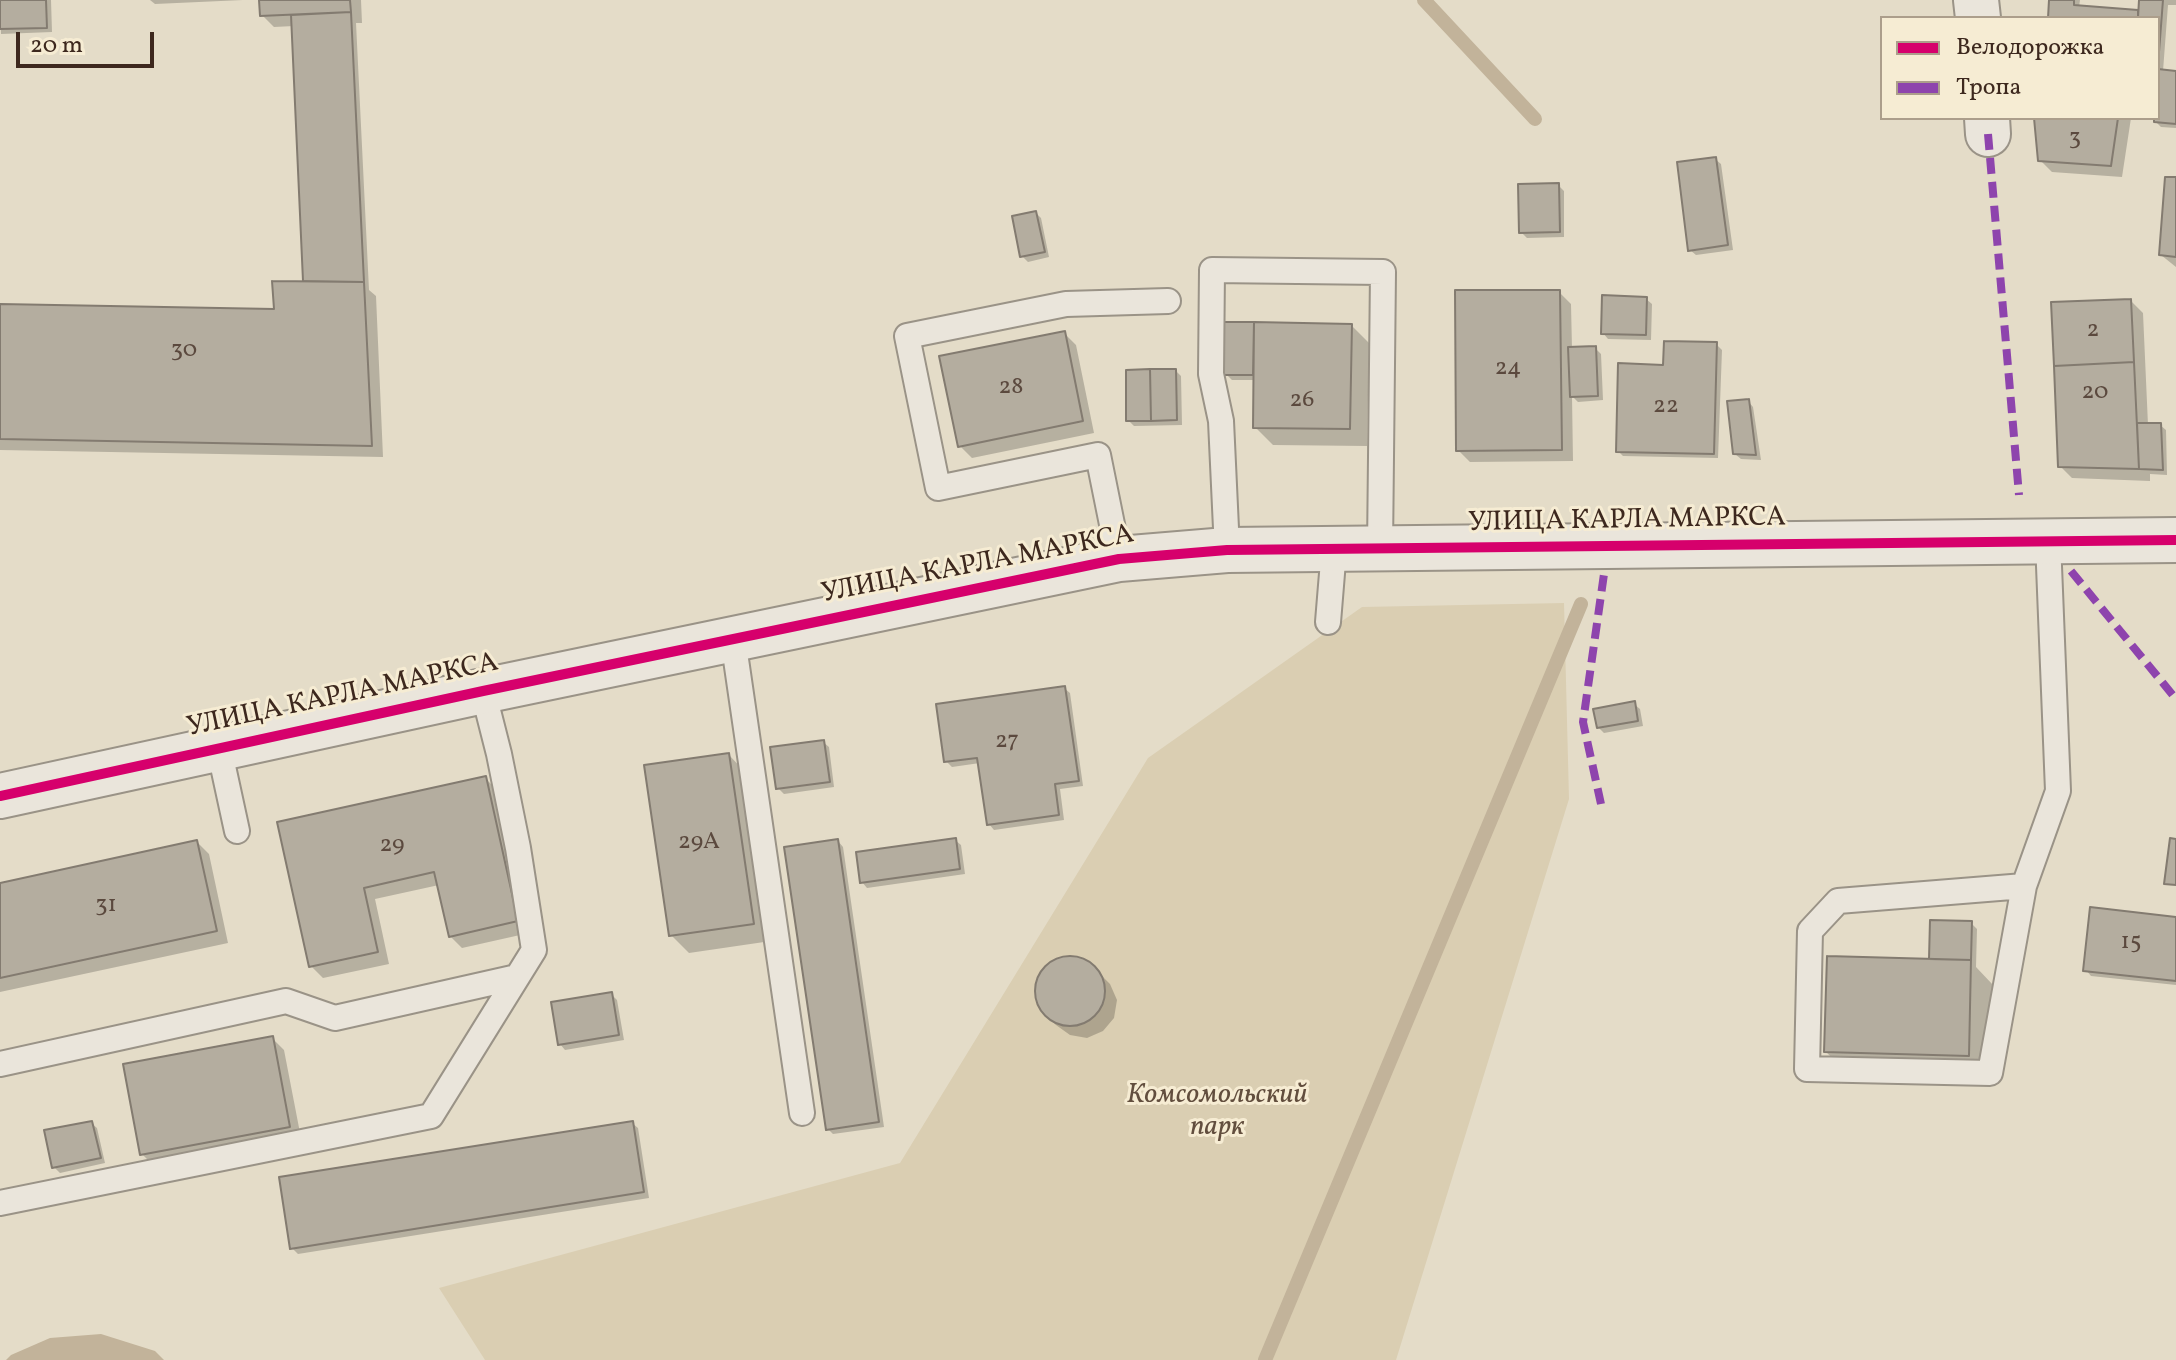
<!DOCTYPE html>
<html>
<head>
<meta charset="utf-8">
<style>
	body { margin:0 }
	#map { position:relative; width:2176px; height:1360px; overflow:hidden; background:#e4dcc8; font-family:Vollkorn,serif }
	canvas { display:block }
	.legend { position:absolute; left:1880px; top:16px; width:280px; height:104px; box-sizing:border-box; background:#f6ecd3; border:2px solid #ac9e8b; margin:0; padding:10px 14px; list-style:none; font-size:24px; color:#3d281e }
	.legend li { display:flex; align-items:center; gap:16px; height:40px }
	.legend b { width:40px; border:2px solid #ac9e8b }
	.scale { position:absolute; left:16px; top:32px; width:138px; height:36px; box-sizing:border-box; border:4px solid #3d281e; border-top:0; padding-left:10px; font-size:24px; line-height:28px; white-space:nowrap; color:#3d281e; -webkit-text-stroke:6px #f6ecd3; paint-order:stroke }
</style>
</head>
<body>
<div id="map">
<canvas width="2176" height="1360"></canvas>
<ul class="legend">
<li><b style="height:10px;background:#d6006c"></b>Велодорожка</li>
<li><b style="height:10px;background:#8e44ad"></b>Тропа</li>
</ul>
<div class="scale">20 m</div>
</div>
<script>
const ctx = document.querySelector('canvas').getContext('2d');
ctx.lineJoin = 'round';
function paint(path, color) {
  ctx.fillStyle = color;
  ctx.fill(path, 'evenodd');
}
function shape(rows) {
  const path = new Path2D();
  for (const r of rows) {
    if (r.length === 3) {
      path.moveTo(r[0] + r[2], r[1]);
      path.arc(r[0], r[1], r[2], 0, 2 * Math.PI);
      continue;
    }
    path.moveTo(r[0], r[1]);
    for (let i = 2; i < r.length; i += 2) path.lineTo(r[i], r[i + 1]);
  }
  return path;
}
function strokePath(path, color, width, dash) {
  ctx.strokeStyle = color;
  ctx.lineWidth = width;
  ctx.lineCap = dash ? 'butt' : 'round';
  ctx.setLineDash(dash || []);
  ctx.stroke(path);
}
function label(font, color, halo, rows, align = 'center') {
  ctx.font = font + ' Vollkorn,serif';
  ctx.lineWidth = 6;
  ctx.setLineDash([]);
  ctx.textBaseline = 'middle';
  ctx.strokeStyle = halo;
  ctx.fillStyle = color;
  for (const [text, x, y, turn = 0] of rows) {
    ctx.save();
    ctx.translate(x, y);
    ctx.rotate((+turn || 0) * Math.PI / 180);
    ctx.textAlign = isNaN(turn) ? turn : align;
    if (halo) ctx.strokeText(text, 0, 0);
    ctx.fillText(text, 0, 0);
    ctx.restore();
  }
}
paint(shape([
	[1564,603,1569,799,1396,1360,485,1360,439,1288,900,1163,1148,758,1362,607]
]), '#daceb2');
paint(shape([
	[101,1334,155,1351,164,1360,6,1360,11,1355,50,1338]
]), '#c2b39a');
paint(shape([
	[0,0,51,0,52,32,1,34],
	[150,0,243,0,155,4],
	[261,0,361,0,362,23,356,23,369,290,376,296,383,457,0,450,0,306,276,311,305,283,294,26,274,27,262,15],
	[2051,0,2080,0,2079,7,2140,12,2141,0,2176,0,2176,5,2168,5,2163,71,2176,73,2176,128,2161,127,2156,122,2158,118,2158,18,2050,18],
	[2036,118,2131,118,2122,177,2052,172,2040,160],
	[1715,159,1721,164,1733,250,1696,255,1690,250],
	[2176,179,2176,267,2161,255],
	[1558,185,1564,191,1564,237,1527,238,1521,232],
	[1036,213,1041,218,1049,257,1028,262,1022,256],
	[1559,292,1571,304,1572,349,1595,348,1601,354,1603,400,1578,402,1572,396,1573,461,1470,462,1458,450],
	[1646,299,1652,304,1651,340,1608,339,1603,333],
	[2131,301,2143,313,2148,425,2160,425,2166,430,2167,475,2150,474,2150,481,2072,478,2060,466],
	[1226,324,1351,325,1369,343,1367,446,1273,445,1255,427,1256,380,1232,380,1226,374],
	[1064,333,1076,345,1094,433,972,458,960,446],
	[1716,344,1722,350,1718,458,1623,456,1618,451,1665,367],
	[1176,371,1181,376,1182,425,1134,426,1128,420],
	[1748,401,1753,407,1761,460,1741,459,1735,454],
	[1064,688,1070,693,1083,786,1060,789,1064,820,994,830,989,824,980,763,952,767,946,761],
	[1634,704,1640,709,1643,726,1604,733,1598,727],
	[823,742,829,747,834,787,784,794,778,788],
	[729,755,746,773,771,941,689,953,671,935],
	[486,779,498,791,529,933,462,948,450,936,439,885,375,899,389,964,323,978,311,966,279,824],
	[955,840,961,845,965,874,867,888,862,882],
	[838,841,843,847,884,1127,833,1134,828,1129],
	[197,842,209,854,228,943,0,992,0,885],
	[2176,919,2176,985,2091,976,2086,970],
	[1971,923,1977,929,1976,967,1993,985,1991,1078,1849,1074,1826,1052,1934,961],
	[1066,957,1083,960,1097,971,1110,984,1117,1000,1114,1018,1103,1031,1087,1038,1070,1035,1056,1025,1043,1012,1036,995,1039,978,1049,964],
	[611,994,617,1000,624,1040,565,1050,560,1044],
	[272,1038,284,1050,301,1138,154,1166,142,1154],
	[91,1123,97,1128,105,1163,60,1173,54,1167],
	[632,1123,638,1128,649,1198,298,1254,292,1248]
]), '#0003');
strokePath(shape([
	[1424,0,1535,119],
	[1265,1360,1581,604]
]), '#c2b39a', 14);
const building = shape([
	[0,0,46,0,47,28,0,29,0,0],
	[259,0,350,0,351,12,260,16,259,0],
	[2049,0,2074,0,2074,5,2138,10,2138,18,2048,18,2049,0],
	[2139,0,2163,0,2158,65,2158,18,2138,18,2139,0],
	[351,12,364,282,303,281,291,15,351,12],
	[2158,69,2176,71,2176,124,2154,122,2154,118,2158,118,2158,69],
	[2034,118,2118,118,2111,166,2038,161,2034,118],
	[1716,157,1728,245,1688,251,1677,162,1716,157],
	[2165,177,2176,177,2176,257,2159,255,2165,177],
	[1559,183,1560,232,1519,233,1518,184,1559,183],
	[1036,211,1045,252,1020,257,1012,216,1036,211],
	[272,281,364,282,372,446,0,439,0,304,274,309,272,281],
	[1455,290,1560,290,1562,450,1456,451,1455,290],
	[1602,295,1647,297,1646,335,1601,334,1602,295],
	[2131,299,2134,362,2054,366,2051,302,2131,299],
	[1224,322,1254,322,1253,375,1224,375,1224,322],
	[1254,322,1352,324,1350,429,1253,428,1254,322],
	[1065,331,1083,421,958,447,939,356,1065,331],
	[1664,341,1717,342,1714,454,1616,452,1618,363,1663,365,1664,341],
	[1596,346,1598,396,1570,397,1568,347,1596,346],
	[2134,362,2139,469,2058,467,2054,366,2134,362],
	[1150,369,1176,369,1177,420,1151,421,1150,369],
	[1150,369,1151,421,1126,421,1126,370,1150,369],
	[1749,399,1756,455,1733,454,1727,401,1749,399],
	[2137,423,2161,423,2163,470,2139,469,2137,423],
	[1065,686,1079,781,1055,784,1059,815,987,825,977,758,944,762,936,704,1065,686],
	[1635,701,1638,721,1597,728,1593,709,1635,701],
	[824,740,830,782,776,789,770,747,824,740],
	[729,753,754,924,669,936,644,765,729,753],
	[486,776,518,921,449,937,434,872,364,888,378,952,309,967,277,822,486,776],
	[956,838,960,869,860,883,856,852,956,838],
	[2170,838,2176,839,2176,885,2164,884,2170,838],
	[838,839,879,1122,826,1130,784,847,838,839],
	[197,840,217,931,0,978,0,883,197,840],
	[2090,907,2176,917,2176,981,2083,971,2090,907],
	[1930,920,1972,921,1971,960,1929,959,1930,920],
	[1070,991,35],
	[1827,956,1971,960,1969,1056,1824,1052,1827,956],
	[612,992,619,1035,558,1045,551,1002,612,992],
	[273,1036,290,1127,140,1155,123,1064,273,1036],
	[92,1121,101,1158,52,1168,44,1130,92,1121],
	[633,1121,644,1192,290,1249,279,1177,633,1121]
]);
paint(building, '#b4ad9f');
strokePath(building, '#837b70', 2);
const service = shape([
	[1227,550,1221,421,1211,374,1212,270,1383,272,1380,549],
	[1119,559,1098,455,938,488,907,336,1066,304,1168,301],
	[1328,622,1334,549],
	[733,639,802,1113],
	[219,748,237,831],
	[2024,886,1838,901,1810,931,1807,1069,1990,1073,2024,886,2058,791,2048,541],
	[0,1064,286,1001,335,1018,517,977],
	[0,1203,431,1116,534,950,518,848,499,754,483,691]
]);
const minor = shape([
	[1976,0,1978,18],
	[1987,118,1988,134],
	[0,796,483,691,1119,559,1227,550,2176,540]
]);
strokePath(service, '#9a9387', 28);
strokePath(minor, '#9a9387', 48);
strokePath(service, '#eae5db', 24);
strokePath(minor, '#eae5db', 44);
strokePath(shape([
	[1988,134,2019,495],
	[2071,571,2176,699],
	[1601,804,1583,722,1604,574]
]), '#8e44ad', 8, [16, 8]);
strokePath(shape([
	[0,796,483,691,1119,559,1227,550,2176,540]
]), '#d6006c', 10);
label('24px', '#5b493e', null, [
	["3",2075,140],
	["2",2093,332],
	["30",184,352],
	["24",1508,370],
	["28",1011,389],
	["20",2095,394],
	["26",1302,402],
	["22",1666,408],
	["27",1007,743],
	["29А",699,844],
	["29",392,847],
	["31",106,907],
	["15",2131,944]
]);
label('28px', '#3d281e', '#f6ecd3', [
	["УЛИЦА КАРЛА МАРКСА",1627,522,-1],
	["УЛИЦА КАРЛА МАРКСА",978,566,-11],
	["УЛИЦА КАРЛА МАРКСА",343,697,-12]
]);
label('italic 28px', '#624e3e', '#f6ecd3', [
	["Комсомольский",1217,1097],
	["парк",1217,1129]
]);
</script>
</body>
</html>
